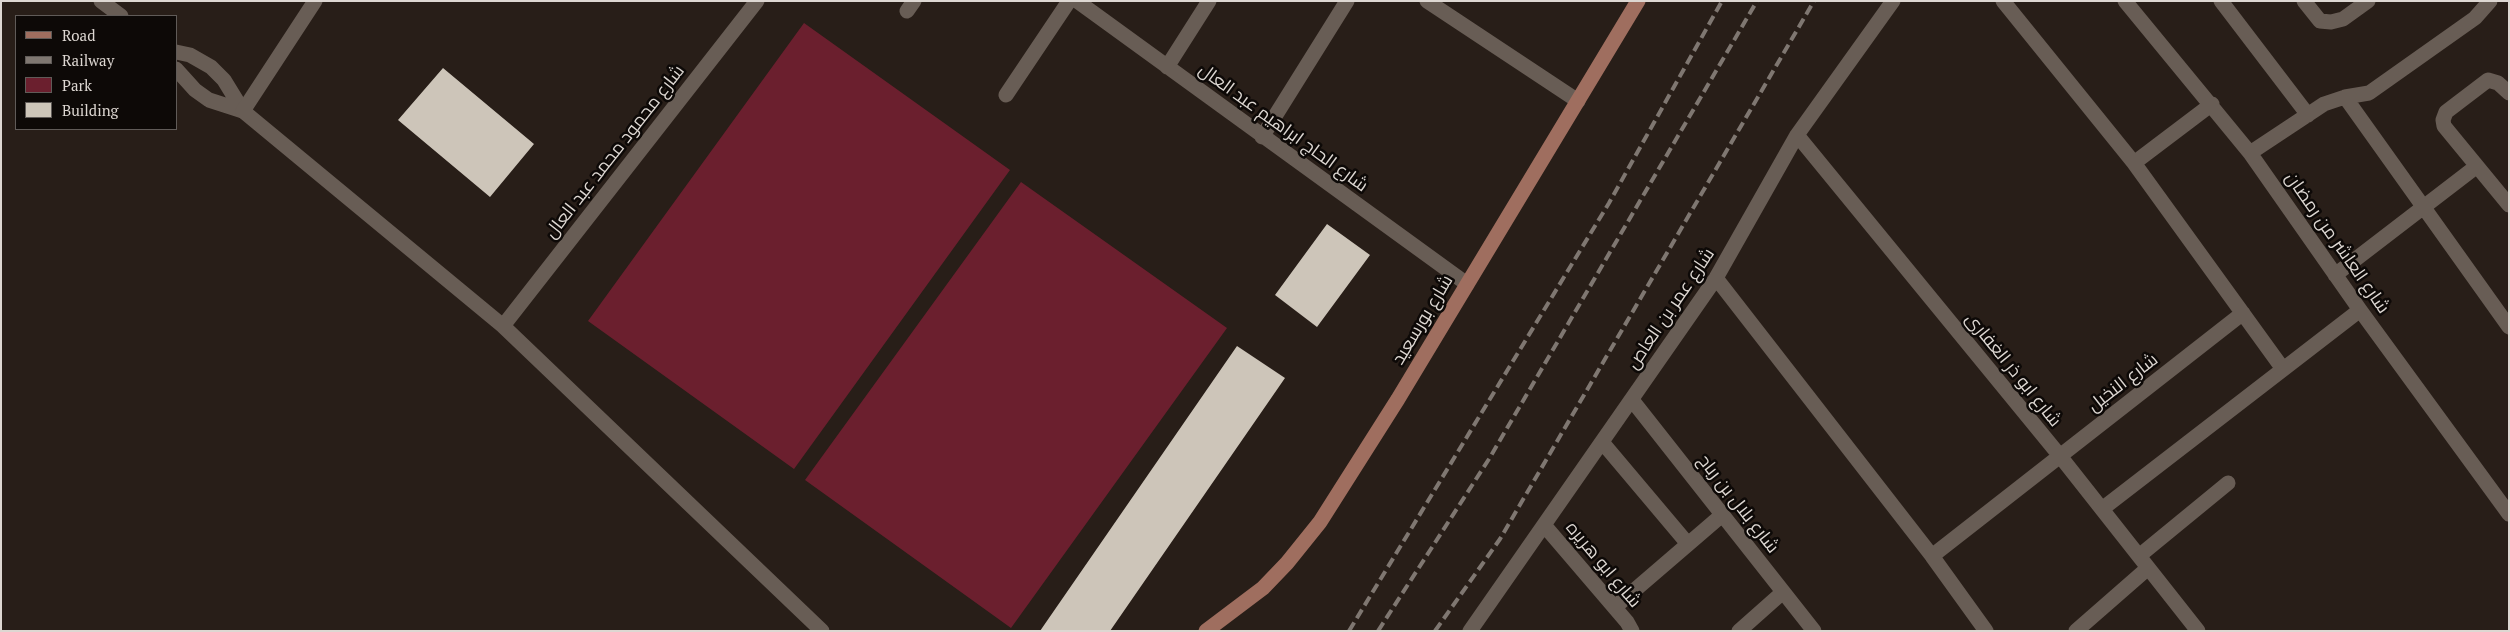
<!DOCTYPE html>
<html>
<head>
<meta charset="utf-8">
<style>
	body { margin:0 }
	#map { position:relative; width:2510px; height:632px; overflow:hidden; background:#281e18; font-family:"PT Serif",serif }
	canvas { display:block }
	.frame { position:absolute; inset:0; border:2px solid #ddd7d2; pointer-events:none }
	.legend { position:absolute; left:15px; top:15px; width:162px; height:115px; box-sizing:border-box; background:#0d0907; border:1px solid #605b58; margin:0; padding:6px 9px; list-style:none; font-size:15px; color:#ddd7d2 }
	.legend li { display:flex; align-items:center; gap:10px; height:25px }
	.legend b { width:25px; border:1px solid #605b58 }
</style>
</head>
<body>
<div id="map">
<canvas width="2510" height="632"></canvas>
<div class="frame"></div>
<ul class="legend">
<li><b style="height:6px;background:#9f6e5f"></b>Road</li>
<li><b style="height:6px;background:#7f7771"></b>Railway</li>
<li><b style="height:14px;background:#6b1f2e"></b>Park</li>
<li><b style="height:14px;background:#cdc5b9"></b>Building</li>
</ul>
</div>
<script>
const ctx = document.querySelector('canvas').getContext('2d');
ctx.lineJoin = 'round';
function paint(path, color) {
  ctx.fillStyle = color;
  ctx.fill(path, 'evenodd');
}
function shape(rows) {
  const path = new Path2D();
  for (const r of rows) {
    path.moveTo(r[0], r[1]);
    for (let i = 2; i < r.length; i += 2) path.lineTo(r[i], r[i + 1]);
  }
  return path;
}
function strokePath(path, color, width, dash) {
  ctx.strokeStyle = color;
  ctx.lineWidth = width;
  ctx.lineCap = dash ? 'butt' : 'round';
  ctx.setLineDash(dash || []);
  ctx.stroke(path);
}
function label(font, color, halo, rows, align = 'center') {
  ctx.font = font + ' "PT Serif",Cairo,serif';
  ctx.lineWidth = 5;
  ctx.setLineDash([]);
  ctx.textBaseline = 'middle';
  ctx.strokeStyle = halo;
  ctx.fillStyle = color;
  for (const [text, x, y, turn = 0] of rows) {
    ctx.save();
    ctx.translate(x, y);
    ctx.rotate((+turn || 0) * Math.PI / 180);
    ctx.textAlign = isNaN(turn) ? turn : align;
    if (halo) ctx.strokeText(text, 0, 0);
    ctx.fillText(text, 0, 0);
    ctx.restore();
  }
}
paint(shape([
	[804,23,1010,170,794,469,588,321],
	[1021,182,1227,328,1011,628,805,480]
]), '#6b1f2e');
paint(shape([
	[443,68,534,144,490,197,398,120],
	[1327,224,1370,255,1317,327,1275,295],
	[1237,346,1285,378,1110,631,1040,631]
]), '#cdc5b9');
strokePath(shape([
	[101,1,121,16],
	[176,52,190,55,211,67,224,80,243,111],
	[176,69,195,90,209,100,243,111]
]), '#685d55', 15);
strokePath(shape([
	[315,1,243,111,503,326,822,631],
	[1077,1,1467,284],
	[1427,1,1578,101],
	[2003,1,2134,163,2283,369],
	[2125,1,2250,153,2360,310,2509,514],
	[2221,1,2308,115],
	[2304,1,2320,21,2331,22,2343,19,2368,1],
	[907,11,914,1],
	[1167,67,1209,1],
	[2509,93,2498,83,2488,80,2446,112,2443,120,2444,126,2509,205],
	[1006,95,1069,1],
	[2345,97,2509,327],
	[1797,135,2060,456,2198,631],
	[1262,137,1347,1],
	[2250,153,2324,104,2345,97,2369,93,2475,18,2490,1],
	[2134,163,2212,104],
	[2335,275,2477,166],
	[1716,278,1932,556,1986,631],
	[503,326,757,1],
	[1632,400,1814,631],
	[1602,442,1688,544],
	[2102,509,2360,310],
	[1544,525,1627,622,1632,631],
	[1932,556,2243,313],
	[2139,556,2228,483],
	[1615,607,1722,515],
	[1470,631,1716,278,1797,135,1893,1],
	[1739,631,1783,592],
	[2076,631,2148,568]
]), '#685d55', 15);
strokePath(shape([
	[1206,631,1263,588,1287,563,1320,522,1398,399,1638,1]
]), '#9f6e5f', 15);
strokePath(shape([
	[1349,631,1609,203,1722,1],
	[1378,631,1489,459,1757,1],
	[1435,631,1500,539,1814,1]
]), '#7f7771', 4, [10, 5]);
label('18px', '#ddd7d2', '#0d0907', [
	["شارع الحاج ابراهيم عبد العال",1283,128,36],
	["شارع محمود محمد عبد العال",615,152,-52],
	["شارع العاشر من رمضان",2337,243,55],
	["شارع عمر بن العاص",1671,309,-56],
	["شارع بورسعيد",1423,320,-59],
	["شارع ابو ذر الغفارى",2013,370,51],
	["شارع النخيل",2123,383,-38],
	["شارع بلال بن رباح",1738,504,52],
	["شارع ابو هريره",1603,565,50]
]);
</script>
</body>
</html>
